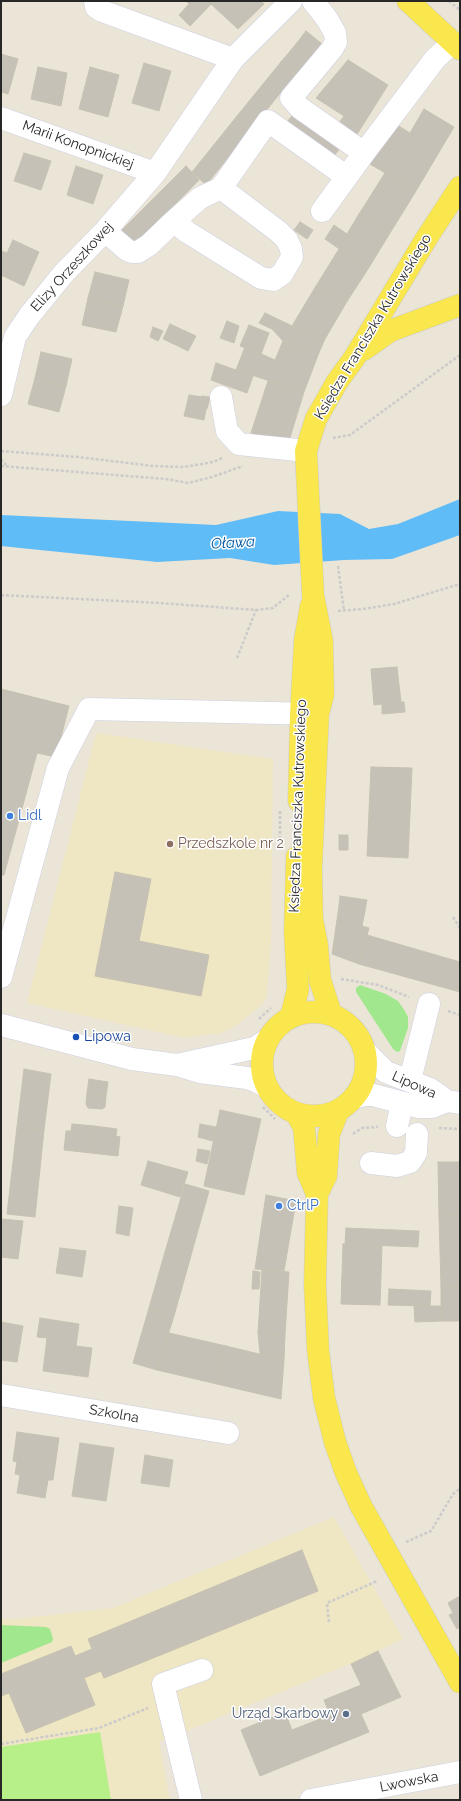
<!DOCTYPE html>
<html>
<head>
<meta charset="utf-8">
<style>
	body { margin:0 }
	#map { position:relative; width:461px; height:1801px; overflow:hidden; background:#ebe5d7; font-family:Raleway,sans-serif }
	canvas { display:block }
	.frame { position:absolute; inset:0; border:2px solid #272727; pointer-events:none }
</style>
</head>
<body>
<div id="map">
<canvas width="461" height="1801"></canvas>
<div class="frame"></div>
</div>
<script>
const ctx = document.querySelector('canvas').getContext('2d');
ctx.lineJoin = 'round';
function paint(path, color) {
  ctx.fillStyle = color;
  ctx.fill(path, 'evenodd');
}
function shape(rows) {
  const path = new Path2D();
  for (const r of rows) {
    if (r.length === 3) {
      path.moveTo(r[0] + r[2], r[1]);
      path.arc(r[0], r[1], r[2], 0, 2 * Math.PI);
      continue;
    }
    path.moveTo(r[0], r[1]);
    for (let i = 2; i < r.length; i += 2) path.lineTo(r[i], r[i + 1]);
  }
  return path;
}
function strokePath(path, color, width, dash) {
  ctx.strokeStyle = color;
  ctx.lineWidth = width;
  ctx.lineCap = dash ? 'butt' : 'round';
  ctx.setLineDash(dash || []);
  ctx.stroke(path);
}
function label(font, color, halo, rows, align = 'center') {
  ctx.font = font + ' Raleway,sans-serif';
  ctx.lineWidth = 3;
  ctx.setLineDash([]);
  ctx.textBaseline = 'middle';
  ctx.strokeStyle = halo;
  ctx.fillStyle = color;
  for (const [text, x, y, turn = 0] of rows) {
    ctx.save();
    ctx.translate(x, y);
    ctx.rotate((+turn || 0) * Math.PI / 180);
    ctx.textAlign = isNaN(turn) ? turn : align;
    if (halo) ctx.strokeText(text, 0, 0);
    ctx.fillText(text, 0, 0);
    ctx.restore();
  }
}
paint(shape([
	[96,733,273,759,271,942,267,995,265,1001,258,1008,234,1027,222,1033,184,1038,27,1003],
	[334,1517,403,1639,350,1664,159,1742,170,1800,1,1800,1,1619,15,1619,113,1608]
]), '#efe6c4');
paint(shape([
	[360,985,386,994,398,1001,405,1011,408,1017,408,1028,400,1051,397,1052,393,1049,356,992,356,988],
	[1,1625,46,1627,50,1629,53,1639,52,1642,1,1663]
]), '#a1e78e');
paint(shape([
	[100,1732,111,1800,1,1800,1,1747]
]), '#b7ef89');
paint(shape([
	[460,499,460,535,392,559,344,560,274,565,230,558,157,562,1,546,1,515,216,525,278,511,340,514,369,529,398,524]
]), '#60bcf6');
const building = shape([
	[186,1,214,1,190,26,179,15,189,4,186,1],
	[214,1,261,1,264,4,238,29,211,4,214,1],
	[306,31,327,48,316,61,296,44,306,31],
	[296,44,316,61,301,79,281,62,296,44],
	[1,54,18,59,8,94,1,92,1,54],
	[348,60,388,85,354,139,336,127,344,116,316,98,348,60],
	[281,62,295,75,252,128,237,116,281,62],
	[144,63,171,71,159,111,132,103,144,63],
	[38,67,67,73,61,106,31,99,38,67],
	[90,67,119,75,108,117,79,109,90,67],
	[424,109,454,127,416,191,370,164,394,123,410,133,424,109],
	[237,116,252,128,206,185,192,172,237,116],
	[292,116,339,149,335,155,324,153,285,124,292,116],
	[24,153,51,161,41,190,14,181,24,153],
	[76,166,103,175,93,204,67,195,76,166],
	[186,166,199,180,134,246,120,232,186,166],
	[385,173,416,191,390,233,359,214,385,173],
	[359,214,390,233,368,269,325,239,334,225,347,234,359,214],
	[300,222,313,230,307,239,294,230,300,222],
	[13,240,39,252,24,286,1,275,1,251,7,253,13,240],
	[339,249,368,269,346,303,316,286,339,249],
	[95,272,129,280,123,306,88,298,95,272],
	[316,286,346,303,325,339,292,326,316,286],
	[88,298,123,306,116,332,82,325,88,298],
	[265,313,292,326,325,339,318,355,283,341,272,329,259,323,265,313],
	[227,321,239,326,234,343,220,338,227,321],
	[170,324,185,331,178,346,163,339,170,324],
	[249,325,269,333,261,354,240,346,249,325],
	[153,327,163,331,158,341,150,337,153,327],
	[185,331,196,336,188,351,178,346,185,331],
	[283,341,318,355,304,392,236,370,245,347,275,360,283,341],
	[41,352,72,359,66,386,35,378,41,352],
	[216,363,253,376,247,393,211,380,216,363],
	[35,378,66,386,59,412,28,404,35,378],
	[268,381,304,392,288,444,251,433,268,381],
	[189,395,202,397,200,408,206,409,204,420,184,416,189,395],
	[202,396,210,397,207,409,200,408,202,396],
	[397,667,401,702,404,702,405,712,382,714,382,704,374,705,371,669,397,667],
	[1,689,69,706,56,757,37,753,4,875,1,875,1,689],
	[371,767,412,768,408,858,367,856,371,767],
	[339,835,348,835,348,850,339,850,339,835],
	[115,872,151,879,139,941,209,955,201,996,95,976,115,872],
	[340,896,367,900,365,911,339,906,340,896],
	[339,906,365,911,362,926,369,928,359,964,332,954,339,906],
	[367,935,460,962,460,992,359,964,367,935],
	[24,1069,51,1074,44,1130,17,1127,24,1069],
	[89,1079,108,1082,106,1096,87,1093,89,1079],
	[87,1093,106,1096,105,1107,102,1109,88,1108,86,1104,87,1093],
	[220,1110,261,1119,244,1195,204,1186,220,1110],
	[72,1124,94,1126,91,1153,64,1150,66,1131,71,1131,72,1124],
	[200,1124,216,1127,213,1141,198,1137,200,1124],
	[94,1126,117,1129,116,1136,120,1137,118,1156,91,1153,94,1126],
	[17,1127,44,1130,35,1217,7,1214,17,1127],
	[198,1149,210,1151,207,1164,196,1161,198,1149],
	[148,1161,188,1172,180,1197,141,1185,148,1161],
	[438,1162,460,1162,460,1215,439,1216,438,1162],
	[185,1184,209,1191,190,1259,165,1252,185,1184],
	[266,1195,296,1201,284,1271,255,1269,266,1195],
	[119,1206,133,1208,129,1236,116,1233,119,1206],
	[460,1215,460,1287,441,1287,439,1216,460,1215],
	[1,1219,23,1221,18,1259,1,1257,1,1219],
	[346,1228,419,1231,418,1247,345,1244,346,1228],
	[343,1244,382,1246,380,1305,341,1304,343,1244],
	[60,1248,86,1251,82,1277,56,1273,60,1248],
	[165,1252,190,1259,174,1316,149,1308,165,1252],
	[262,1270,289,1272,285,1335,258,1333,262,1270],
	[253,1271,260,1272,259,1289,252,1289,253,1271],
	[441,1287,460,1287,460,1321,441,1321,441,1287],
	[389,1289,431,1291,430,1306,388,1305,389,1289],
	[414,1306,441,1306,441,1321,415,1322,414,1306],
	[149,1308,174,1316,157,1370,133,1363,149,1308],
	[40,1318,79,1324,76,1346,92,1348,88,1377,43,1371,47,1338,37,1337,40,1318],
	[1,1322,23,1326,17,1362,1,1360,1,1322],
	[169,1333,226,1346,217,1384,157,1370,169,1333],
	[258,1333,285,1335,284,1360,260,1354,258,1333],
	[226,1346,284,1360,281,1399,217,1384,226,1346],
	[17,1432,59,1438,53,1480,48,1480,45,1498,17,1493,20,1475,15,1474,17,1462,13,1461,17,1432],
	[80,1443,114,1448,106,1501,72,1496,80,1443],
	[145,1455,173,1460,169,1487,141,1483,145,1455],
	[302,1550,318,1591,104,1678,101,1671,84,1678,95,1705,26,1733,9,1693,1,1696,1,1674,71,1646,75,1656,92,1649,88,1639,302,1550],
	[460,1596,460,1627,457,1629,449,1615,453,1613,448,1603,460,1596],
	[378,1651,401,1697,361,1714,369,1732,260,1776,241,1730,285,1712,292,1730,330,1715,324,1700,361,1685,351,1664,378,1651]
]);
paint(building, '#c6c1b7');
strokePath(building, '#c6c1b1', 1);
const minor = shape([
	[95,1,96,7,102,11,233,59],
	[313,1,327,19,335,33,336,42,332,49,291,98,300,108,364,153],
	[1,118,155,173],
	[322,211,364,153,435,59,452,43],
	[174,221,200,198,221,188],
	[105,231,127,250,132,252,138,252,149,245,174,221,187,232,261,278,273,280,282,274,292,257,291,249,287,240,279,232,221,188,268,121,347,177],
	[1,395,15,337,29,316,64,273,105,231,155,173,233,59,291,1],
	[221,397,227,431,239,444,306,451],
	[1,977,58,768,89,709,318,714],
	[1,1025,132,1059,177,1065,200,1072,247,1078,256,1081,267,1087],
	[365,1051,386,1072,430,1089,447,1101,460,1103],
	[177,1065,254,1048,267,1040],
	[411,1076,429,1004],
	[354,1098,365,1095,373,1095,419,1107,432,1107,447,1101],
	[397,1126,401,1108],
	[371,1163,397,1166,410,1162,416,1153,417,1134],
	[1,1395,228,1433],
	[191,1800,163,1684,202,1670],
	[311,1800,460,1772]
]);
const major = shape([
	[408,1,460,49],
	[363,350,390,331,460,305],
	[299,801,301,715,305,640,311,606],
	[314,1064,52],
	[331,1014,320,980,317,945,312,919,311,868,318,714,323,695,322,641,313,595,306,451,316,419,337,382,355,357,426,239,460,187],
	[291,1017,298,989,295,932,297,857],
	[296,1113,304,1127,308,1173,317,1194,315,1285,318,1350,324,1398,335,1442,346,1473,361,1506,460,1682],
	[317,1194,326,1176,329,1134,338,1111]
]);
strokePath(minor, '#cccee2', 23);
strokePath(major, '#cbcbcb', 23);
strokePath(shape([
	[449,1,460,10],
	[333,438,350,435,460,355],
	[1,451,78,457,153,466,184,467,213,462,222,458],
	[1,459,7,466],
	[1,466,166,479,188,483,212,477,243,466],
	[338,566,344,611],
	[1,595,159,603,256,610,273,608,290,594],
	[338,611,363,609,394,604,460,584],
	[237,658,256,610],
	[280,811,280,844],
	[453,917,460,928],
	[341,979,378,985,409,997],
	[448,1011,460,1015],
	[259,1019,271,1008],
	[263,1107,275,1119],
	[439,1128,460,1129],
	[353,1134,362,1128,378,1127],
	[406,1542,431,1531,453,1494,460,1489],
	[329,1622,327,1603,377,1581],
	[1,1744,99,1728,148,1708]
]), '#cbcbcb', 2.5, [3, 2]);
strokePath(minor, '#fff', 22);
strokePath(major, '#fae74d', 22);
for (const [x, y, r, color] of [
	[10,816,4,"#3f7fe0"],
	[170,844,4,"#8d6e63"],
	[76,1037,4,"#1a4fb4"],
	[279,1206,4,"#3f7fe0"],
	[346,1714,4,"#5c6f8a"]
]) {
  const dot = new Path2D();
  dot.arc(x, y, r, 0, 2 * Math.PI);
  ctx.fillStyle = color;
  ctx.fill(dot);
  strokePath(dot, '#fff', 1.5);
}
label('14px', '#272727', '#fff', [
	["Marii Konopnickiej",78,145,20],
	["Elizy Orzeszkowej",72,267,-48],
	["Księdza Franciszka Kutrowskiego",373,327,-59],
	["Księdza Franciszka Kutrowskiego",298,806,-88],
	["Lipowa",414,1085,24],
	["Szkolna",114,1414,10],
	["Lwowska",409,1782,-11]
]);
label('14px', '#366cbe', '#fff', [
	["Lidl",18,816],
	["CtrlP",287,1206]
], 'left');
label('14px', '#785e54', '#fff', [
	["Przedszkole nr 2",178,844]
], 'left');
label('14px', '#164399', '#fff', [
	["Lipowa",84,1037]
], 'left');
label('14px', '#4e5e75', '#fff', [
	["Urząd Skarbowy",338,1714]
], 'right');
label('italic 15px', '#04569e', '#fff', [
	["Oława",233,543,-3]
]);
</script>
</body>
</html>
